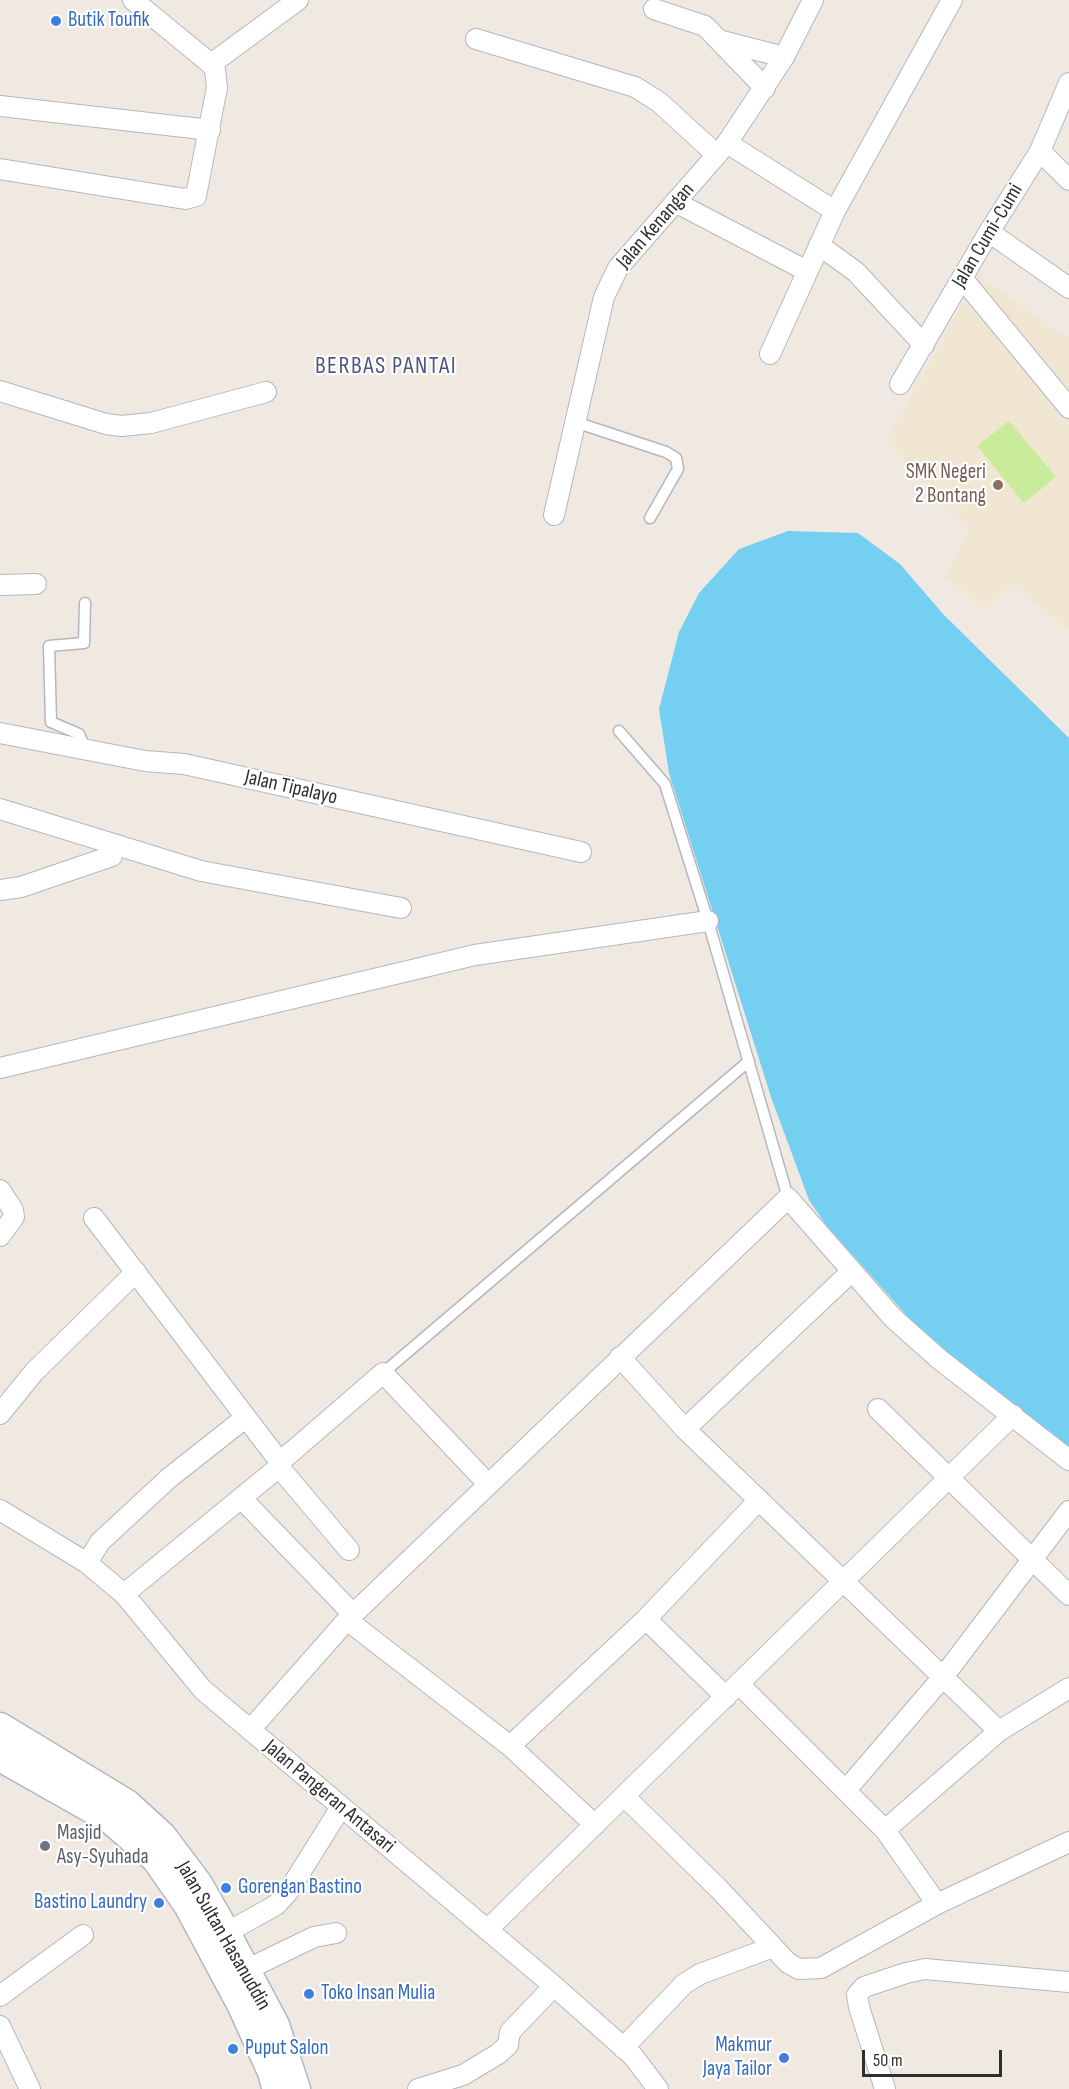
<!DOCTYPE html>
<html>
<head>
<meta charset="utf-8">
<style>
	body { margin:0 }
	#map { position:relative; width:1069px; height:2089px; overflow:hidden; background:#efe9e1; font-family:"Sofia Sans Condensed",sans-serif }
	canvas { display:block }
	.scale { position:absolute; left:862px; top:2050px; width:140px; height:27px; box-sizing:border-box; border:3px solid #2e2e2e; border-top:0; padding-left:8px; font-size:18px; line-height:21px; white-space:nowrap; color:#2e2e2e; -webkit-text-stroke:4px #fff; paint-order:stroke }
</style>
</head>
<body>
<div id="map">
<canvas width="1069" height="2089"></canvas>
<div class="scale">50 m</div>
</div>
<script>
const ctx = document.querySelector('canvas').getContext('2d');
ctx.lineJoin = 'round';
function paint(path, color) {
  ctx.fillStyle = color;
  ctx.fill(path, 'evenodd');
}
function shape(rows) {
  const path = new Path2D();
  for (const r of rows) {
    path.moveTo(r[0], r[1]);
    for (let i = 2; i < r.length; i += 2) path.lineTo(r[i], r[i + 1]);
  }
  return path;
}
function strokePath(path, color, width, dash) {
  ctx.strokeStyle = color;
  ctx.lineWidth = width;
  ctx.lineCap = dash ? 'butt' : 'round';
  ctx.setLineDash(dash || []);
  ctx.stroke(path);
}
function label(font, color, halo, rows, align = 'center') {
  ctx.font = font + ' "Sofia Sans Condensed",sans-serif';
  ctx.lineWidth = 4.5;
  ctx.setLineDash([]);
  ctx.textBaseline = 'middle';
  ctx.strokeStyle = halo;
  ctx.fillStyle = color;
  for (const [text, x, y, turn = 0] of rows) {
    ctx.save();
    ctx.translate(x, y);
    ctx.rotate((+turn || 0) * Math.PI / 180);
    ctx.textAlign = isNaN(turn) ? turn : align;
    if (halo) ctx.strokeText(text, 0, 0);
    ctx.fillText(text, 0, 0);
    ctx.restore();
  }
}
paint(shape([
	[978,275,1069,339,1069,631,1012,584,986,610,945,577,969,529,886,442]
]), '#f0e6d1');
paint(shape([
	[1009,421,1056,477,1024,503,977,446]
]), '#c9ec9a');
paint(shape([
	[788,531,858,533,900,564,944,615,1069,738,1069,1447,952,1356,908,1317,826,1225,809,1200,771,1097,669,773,659,709,679,632,699,593,739,549]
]), '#75cff0');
const lane = shape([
	[575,422,666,452,676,458,678,469,650,518],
	[85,603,84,643,49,646,51,722,79,734,86,750],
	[619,731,665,784,708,921,788,1198],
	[383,1373,749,1061]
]);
const street = shape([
	[133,0,211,64],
	[654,9,705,26,765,88],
	[476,39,635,87,659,102,717,155],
	[722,41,784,57],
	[0,106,210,130],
	[727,143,835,211],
	[1040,151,1069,180],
	[0,169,185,199,196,196,217,87,215,70,211,64,298,0],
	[675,202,807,271],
	[989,232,1069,288],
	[819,245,856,272,924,345],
	[962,278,1069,408],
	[770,354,835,211,952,0],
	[900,384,989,232,1040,151,1069,83],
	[0,391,106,424,121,426,151,423,266,392],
	[554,515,604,297,618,268,727,143,784,57,813,0],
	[0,585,36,584],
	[0,733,145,761,184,764,581,852],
	[0,809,201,871,401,908],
	[0,890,21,887,112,856],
	[0,1068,475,955,708,921],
	[0,1190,13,1210,14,1217,0,1236],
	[94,1218,280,1462],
	[620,1357,685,1429,999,1731,885,1830],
	[878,1409,1069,1595],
	[0,1414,34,1372,136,1272],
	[685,1429,851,1272],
	[279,1467,349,1550],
	[242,1499,353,1614],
	[0,1510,87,1563,124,1594,203,1690,554,1986,633,2056,658,2089],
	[87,1563,100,1542,169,1478,245,1418],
	[124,1594,279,1467,280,1462,383,1373,488,1484],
	[646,1619,726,1697],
	[347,1620,510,1746,595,1825],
	[739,1684,885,1830,937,1904],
	[250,1730,347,1620,788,1198,893,1318,939,1359,1069,1460],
	[999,1731,1069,1688],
	[510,1746,646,1619,759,1500],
	[846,1790,943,1677,1069,1511],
	[624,1796,719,1889,788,1963,799,1969,821,1968,937,1904,1069,1842],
	[487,1930,1013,1415],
	[226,1933,276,1905,288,1892,341,1807],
	[246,1970,314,1937,336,1933],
	[0,1996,83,1935],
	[0,2026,30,2089],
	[623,2048,684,1984,700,1974,773,1947],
	[418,2089,463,2075,498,2054,508,2045,510,2032,554,1986],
	[885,2089,859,2007,857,1995,864,1987,906,1973,925,1969,1069,1982]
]);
const secondary = shape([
	[0,1727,127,1804,162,1836,198,1884,226,1933,275,2025,296,2089],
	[0,1757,110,1819,156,1859,188,1905,242,2006,272,2072,276,2087]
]);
strokePath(lane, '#b4b7c1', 13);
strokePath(street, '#b4b7c1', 22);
strokePath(secondary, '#b4b7c1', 31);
strokePath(lane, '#fff', 10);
strokePath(street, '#fff', 20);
strokePath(secondary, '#fff', 28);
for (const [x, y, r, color] of [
	[56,21,6,"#3f7fe0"],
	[998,485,6,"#8d6e63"],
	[45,1846,6,"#6b7280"],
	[226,1888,6,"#3f7fe0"],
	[159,1903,6,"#3f7fe0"],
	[309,1994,6,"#3f7fe0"],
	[233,2049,6,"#3f7fe0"],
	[784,2058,6,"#3f7fe0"]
]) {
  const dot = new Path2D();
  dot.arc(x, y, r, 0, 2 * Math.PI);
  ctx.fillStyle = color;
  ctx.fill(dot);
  strokePath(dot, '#fff', 2);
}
label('21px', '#366cbe', '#fff', [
	["Butik Toufik",68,21],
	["Gorengan Bastino",238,1888],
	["Bastino Laundry",147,1903,"right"],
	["Toko Insan Mulia",321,1994],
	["Makmur",772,2046,"right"],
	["Jaya Tailor",772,2070,"right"],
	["Puput Salon",245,2049]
], 'left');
label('21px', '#2e2e2e', '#fff', [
	["Jalan Kenangan",656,226,-49],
	["Jalan Cumi-Cumi",988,236,-59],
	["Jalan Tipalayo",291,788,13],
	["Jalan Pangeran Antasari",329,1797,40],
	["Jalan Sultan Hasanuddin",223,1936,60]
]);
label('21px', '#785e54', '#fff', [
	["SMK Negeri",986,473],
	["2 Bontang",986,497]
], 'right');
label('21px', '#5b616d', '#fff', [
	["Masjid",57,1834],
	["Asy-Syuhada",57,1858]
], 'left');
ctx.letterSpacing = '1.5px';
label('24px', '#4d5680', '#fff', [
	["BERBAS PANTAI",386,367]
]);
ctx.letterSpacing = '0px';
</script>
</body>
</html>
